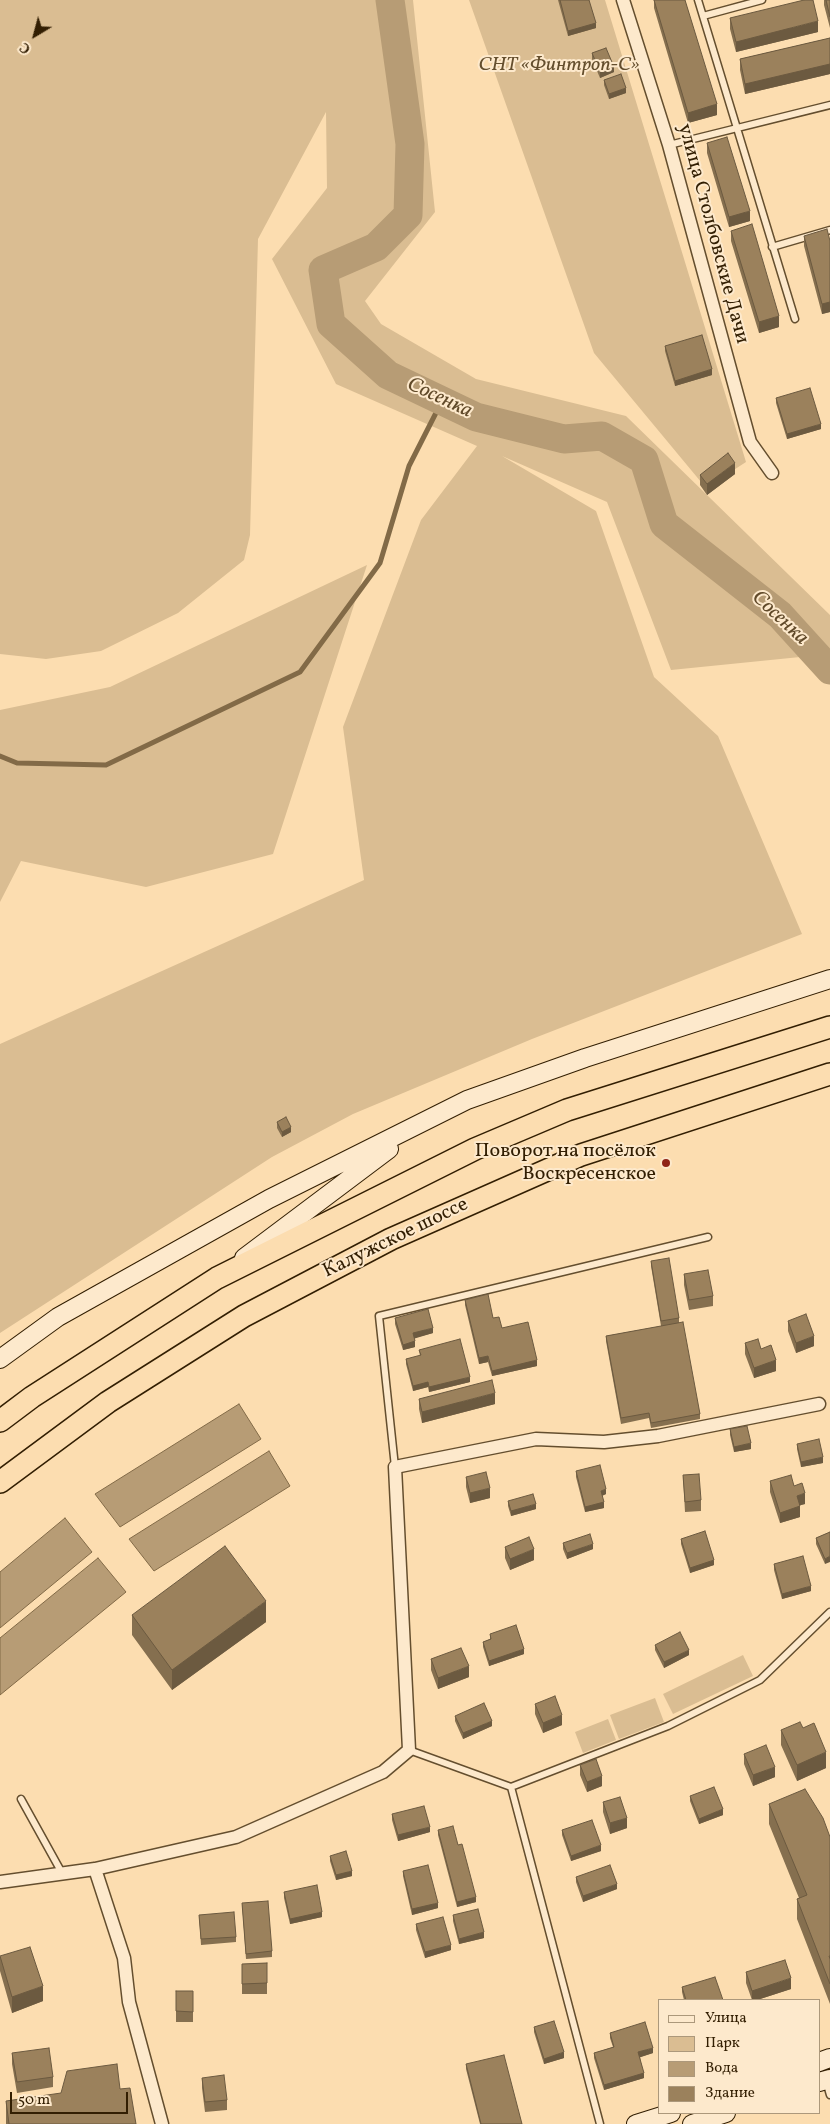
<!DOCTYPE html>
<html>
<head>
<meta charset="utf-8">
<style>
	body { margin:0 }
	#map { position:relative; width:830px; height:2124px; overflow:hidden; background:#fcddb0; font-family:Vollkorn,serif }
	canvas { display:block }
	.legend { position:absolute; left:658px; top:1999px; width:162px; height:115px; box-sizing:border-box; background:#fde9cc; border:1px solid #ac987b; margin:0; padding:6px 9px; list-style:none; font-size:15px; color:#321e02 }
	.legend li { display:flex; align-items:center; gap:10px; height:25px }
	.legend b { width:25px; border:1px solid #ac987b }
	.north { position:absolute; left:10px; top:10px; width:50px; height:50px; -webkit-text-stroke:4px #fde9cc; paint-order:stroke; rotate:217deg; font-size:14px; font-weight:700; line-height:20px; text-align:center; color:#321e02 }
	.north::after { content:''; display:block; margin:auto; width:18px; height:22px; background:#321e02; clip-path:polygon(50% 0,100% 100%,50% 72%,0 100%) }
	.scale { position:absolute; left:10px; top:2092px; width:118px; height:22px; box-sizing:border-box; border:2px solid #321e02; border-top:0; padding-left:6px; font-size:15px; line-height:18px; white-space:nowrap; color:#321e02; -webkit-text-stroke:4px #fde9cc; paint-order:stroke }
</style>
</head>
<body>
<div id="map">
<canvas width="830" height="2124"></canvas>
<ul class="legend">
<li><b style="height:6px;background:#fde9cc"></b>Улица</li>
<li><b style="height:14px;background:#dabd92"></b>Парк</li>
<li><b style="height:14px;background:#b79c75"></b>Вода</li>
<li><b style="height:14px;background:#9b815c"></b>Здание</li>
</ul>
<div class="north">С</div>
<div class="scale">50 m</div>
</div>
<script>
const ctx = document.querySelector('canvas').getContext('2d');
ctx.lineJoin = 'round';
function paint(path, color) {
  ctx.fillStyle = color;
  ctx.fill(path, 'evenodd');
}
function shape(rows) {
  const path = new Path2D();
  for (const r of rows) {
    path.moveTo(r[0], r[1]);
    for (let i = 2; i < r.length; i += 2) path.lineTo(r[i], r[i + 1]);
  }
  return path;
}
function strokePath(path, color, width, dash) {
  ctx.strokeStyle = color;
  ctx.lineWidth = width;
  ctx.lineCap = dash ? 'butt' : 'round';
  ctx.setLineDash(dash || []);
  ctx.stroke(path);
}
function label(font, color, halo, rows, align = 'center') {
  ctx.font = font + ' Vollkorn,serif';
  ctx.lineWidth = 4;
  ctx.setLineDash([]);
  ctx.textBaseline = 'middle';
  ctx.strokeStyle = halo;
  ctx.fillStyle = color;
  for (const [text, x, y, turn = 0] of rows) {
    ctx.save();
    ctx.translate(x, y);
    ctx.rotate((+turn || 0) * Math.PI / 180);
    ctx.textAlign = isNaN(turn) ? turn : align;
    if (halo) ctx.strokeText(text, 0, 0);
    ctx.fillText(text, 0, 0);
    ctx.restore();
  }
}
paint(shape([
	[0,0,413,0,435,212,365,301,381,324,476,379,626,416,830,615,830,654,671,670,607,502,502,456,596,511,654,677,718,736,802,934,532,1039,353,1114,272,1157,0,1333,0,1044,364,880,343,727,421,520,477,446,336,384,272,259,327,188,326,112,258,239,250,535,244,560,178,613,101,651,46,659,0,654],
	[469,0,605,0,746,462,706,488,594,353],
	[367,565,273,854,146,887,21,861,0,902,0,710,110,687],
	[743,1655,753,1676,673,1714,663,1694],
	[655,1698,664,1722,619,1739,610,1715],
	[608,1719,616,1740,583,1753,575,1732]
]), '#dabd92');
const water = shape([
	[239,1404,261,1439,120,1527,95,1494,239,1404],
	[269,1451,290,1486,154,1571,129,1539,269,1451],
	[65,1518,92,1552,0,1628,0,1572,65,1518],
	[98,1558,126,1592,0,1695,0,1638,98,1558]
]);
paint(water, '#b79c75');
strokePath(water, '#826a47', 1);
strokePath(shape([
	[0,756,17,763,106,765,300,672,380,563,409,466,442,401]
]), '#826a47', 5);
strokePath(shape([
	[390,0,410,144,408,215,376,247,323,270,331,324,388,375,476,417,564,439,602,436,644,460,664,524,780,615,830,670]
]), '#b79c75', 29);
const service = shape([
	[698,0,795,319],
	[703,16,762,0],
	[669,145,830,105],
	[772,247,830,230],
	[395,1467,379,1316,708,1237],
	[409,1750,511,1787,668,1726,760,1680,830,1612],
	[511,1787,600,2124],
	[21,1799,62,1873],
	[826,2081,830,2095]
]);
const minor = shape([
	[623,0,669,145,750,442,772,473],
	[95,1869,124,1958,129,2002,162,2124],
	[0,1882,95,1869,236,1837,383,1772,409,1750,395,1467,536,1439,604,1442,658,1436,819,1404]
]);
const secondary = shape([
	[244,1258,389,1149],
	[0,1359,58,1317,269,1199,467,1100,585,1058,830,979],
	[819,2062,830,2058],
	[819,2082,830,2079],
	[636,2124,671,2113],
	[692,2124,726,2113]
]);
const trunk = shape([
	[0,1421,32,1397,217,1278,475,1149,567,1110,830,1027],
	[0,1482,108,1402,244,1316,391,1239,581,1155,830,1074]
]);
strokePath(service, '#644e2e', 9);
strokePath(minor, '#644e2e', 15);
strokePath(secondary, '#321e02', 20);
strokePath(trunk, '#321e02', 24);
strokePath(service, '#fde9cc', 6);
strokePath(minor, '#fde9cc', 12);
strokePath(secondary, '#fde9cc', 18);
strokePath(trunk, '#fcddb0', 21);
paint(shape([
	[558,0,589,0,596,28,568,36],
	[654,0,685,0,717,115,688,123,654,8],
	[824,0,830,0,830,28,824,5],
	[730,18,818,32,736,52,730,29],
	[830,38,830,74,745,94,740,70,740,59],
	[592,53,614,72,600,78,592,59],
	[604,80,626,93,609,99,604,85],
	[707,143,750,221,729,227,707,153],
	[731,231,779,327,759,333,731,241],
	[804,236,830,241,830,312,822,314,804,246],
	[665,346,712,375,675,386,665,351],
	[776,398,821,429,787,439,776,403],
	[735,474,707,495,700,485,700,475],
	[277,1122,291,1132,282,1137,277,1128],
	[651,1261,679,1318,679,1323,700,1414,700,1419,651,1428,649,1418,621,1424,606,1341,606,1336,661,1326,651,1266],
	[684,1274,713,1296,713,1306,689,1310,684,1285],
	[465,1300,493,1318,537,1366,492,1376,488,1362,479,1364,465,1305],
	[395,1318,433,1333,414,1338,415,1347,403,1350,395,1324],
	[788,1321,814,1346,796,1353,788,1331],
	[745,1343,761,1349,776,1371,754,1378,745,1354],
	[419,1350,470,1382,429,1392,428,1387,413,1391,406,1364,406,1359,420,1356],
	[419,1399,495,1404,422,1423,419,1409],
	[730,1429,751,1449,734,1452,730,1435],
	[797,1444,823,1463,801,1467,797,1449],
	[576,1471,606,1494,602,1496,604,1508,585,1512,576,1477],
	[683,1475,701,1500,701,1511,685,1512],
	[466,1477,490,1498,470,1503,466,1487],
	[770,1481,794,1486,805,1504,800,1505,800,1517,780,1523,770,1492],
	[508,1501,536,1509,511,1516,508,1506],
	[830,1532,825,1564,816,1544,816,1538],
	[681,1539,714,1565,690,1573,681,1544],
	[563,1543,593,1549,567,1559,563,1549],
	[505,1547,534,1560,510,1570,505,1558],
	[774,1564,811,1591,782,1599,774,1570],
	[132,1615,266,1622,172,1690,132,1635],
	[490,1634,524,1654,489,1666,483,1647,483,1642,490,1639],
	[655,1645,689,1655,664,1668,655,1650],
	[431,1659,469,1677,438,1689,431,1670],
	[535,1704,562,1725,543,1733,535,1714],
	[455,1716,492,1726,463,1739,455,1721],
	[803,1728,826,1768,797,1781,781,1745,781,1730],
	[744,1754,775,1777,753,1786,744,1764],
	[580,1765,602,1786,587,1792,580,1775],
	[690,1796,723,1815,699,1824,690,1801],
	[603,1802,627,1828,610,1834,603,1812],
	[769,1804,830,1837,830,2004,797,1919,797,1899,799,1898,769,1824],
	[392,1814,430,1832,398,1841,392,1820],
	[438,1830,476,1902,457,1907,438,1835],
	[562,1830,601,1851,571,1861,562,1835],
	[330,1856,352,1876,336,1880,330,1861],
	[403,1871,438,1908,412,1915,403,1876],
	[576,1877,617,1889,583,1902,576,1882],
	[284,1892,322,1917,290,1924,284,1898],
	[242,1903,272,1951,272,1957,246,1959],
	[199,1915,236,1937,236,1942,201,1945],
	[453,1915,484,1938,459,1944,453,1921],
	[416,1924,451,1950,425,1958,416,1930],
	[0,1956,43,2001,12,2013,0,1971],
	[267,1963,267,1994,242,1994,242,1964],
	[746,1972,791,1989,757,2000,752,2000,746,1983],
	[682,1987,723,2000,684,2000,682,1992],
	[176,1991,193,1991,193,2022,176,2022],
	[534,2027,564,2058,544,2064,534,2032],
	[610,2033,653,2053,640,2057,644,2078,604,2090,594,2058,594,2053,613,2047,610,2038],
	[12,2053,53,2077,53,2087,17,2093,12,2064],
	[466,2064,522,2124,480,2124,466,2069],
	[202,2078,227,2100,227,2110,205,2112,202,2088],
	[120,2089,136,2124,6,2124,6,2101]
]), '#856f4f');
paint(shape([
	[818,21,818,32,736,52,736,42],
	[596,23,596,28,568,36,568,31],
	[830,64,830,74,745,94,745,84],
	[614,67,614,72,600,78,600,72],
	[626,88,626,93,609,99,609,94],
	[717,104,717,115,688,123,688,113],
	[750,211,750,221,729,227,729,217],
	[830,302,830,312,822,314,822,304],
	[779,316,779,327,759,333,759,322],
	[712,369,712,375,675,386,675,381],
	[821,424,821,429,787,439,787,434],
	[735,463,735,474,707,495,707,484],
	[291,1127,291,1132,282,1137,282,1132],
	[433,1328,433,1333,413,1339,413,1333],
	[814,1336,814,1346,796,1353,796,1343],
	[415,1341,415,1347,403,1350,403,1345],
	[488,1356,488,1362,479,1364,479,1358],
	[537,1360,537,1366,492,1376,492,1371],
	[776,1360,776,1371,754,1378,754,1368],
	[470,1377,470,1382,429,1392,429,1387],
	[428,1382,428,1387,413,1391,413,1386],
	[495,1393,495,1404,422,1423,422,1412],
	[751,1443,751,1449,734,1452,734,1447],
	[823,1457,823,1463,801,1467,801,1462],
	[490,1488,490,1498,470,1503,470,1493],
	[606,1489,606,1494,601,1496,601,1491],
	[805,1493,805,1504,797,1506,797,1496],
	[604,1502,604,1508,585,1512,585,1507],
	[536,1504,536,1509,511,1516,511,1511],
	[800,1506,800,1517,780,1523,780,1513],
	[593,1544,593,1549,567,1559,567,1553],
	[534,1549,534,1560,510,1570,510,1559],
	[830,1556,830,1562,825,1564,825,1559],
	[714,1560,714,1565,690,1573,690,1568],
	[811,1586,811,1591,782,1599,782,1594],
	[266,1601,266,1622,172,1690,172,1670],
	[524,1649,524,1654,489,1666,489,1661],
	[689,1650,689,1655,664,1668,664,1662],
	[469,1666,469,1677,438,1689,438,1678],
	[562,1715,562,1725,543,1733,543,1723],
	[492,1721,492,1726,463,1739,463,1733],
	[826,1752,826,1768,797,1781,797,1765],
	[775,1767,775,1777,753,1786,753,1775],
	[602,1776,602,1786,587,1792,587,1782],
	[723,1809,723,1815,699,1824,699,1819],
	[627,1818,627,1828,610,1834,610,1823],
	[430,1827,430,1832,398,1841,398,1835],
	[601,1845,601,1851,571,1861,571,1856],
	[352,1871,352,1876,336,1880,336,1875],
	[617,1884,617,1889,583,1902,583,1896],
	[476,1897,476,1902,457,1907,457,1902],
	[438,1903,438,1908,412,1915,412,1909],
	[322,1912,322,1917,290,1924,290,1919],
	[484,1932,484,1938,459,1944,459,1939],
	[451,1945,451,1950,425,1958,425,1952],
	[791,1978,791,1989,757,2000,752,2000,752,1991],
	[43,1986,43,2001,12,2013,12,1997],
	[653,2048,653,2053,638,2058,638,2052],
	[564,2052,564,2058,544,2064,544,2059],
	[644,2073,644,2078,604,2090,604,2085]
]), '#6c5a40');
const building = shape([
	[560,0,589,0,596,23,568,31,560,0],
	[654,0,685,0,717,104,688,113,654,0],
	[804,0,813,0,818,21,736,42,730,18,804,0],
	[826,0,830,0,830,17,826,0],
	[830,38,830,64,745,84,740,59,830,38],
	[606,48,614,67,600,72,592,53,606,48],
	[621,74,626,88,609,94,604,80,621,74],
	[727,137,750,211,729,217,707,143,727,137],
	[752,224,779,316,759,322,731,231,752,224],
	[827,229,830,241,830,302,822,304,804,236,827,229],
	[702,335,712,369,675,381,665,346,702,335],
	[810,388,821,424,787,434,776,398,810,388],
	[728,453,735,463,707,484,700,475,728,453],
	[286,1117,291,1127,282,1132,277,1122,286,1117],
	[669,1258,679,1318,661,1321,651,1261,669,1258],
	[708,1270,713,1296,689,1300,684,1274,708,1270],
	[488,1294,493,1318,499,1317,502,1328,528,1322,537,1360,492,1371,488,1356,479,1358,465,1300,488,1294],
	[428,1309,433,1328,413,1333,415,1341,403,1345,395,1318,428,1309],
	[806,1314,814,1336,796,1343,788,1321,806,1314],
	[683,1322,700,1414,651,1423,649,1413,621,1418,606,1336,683,1322],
	[460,1339,470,1377,429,1387,428,1382,413,1386,406,1359,421,1355,419,1350,460,1339],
	[758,1339,761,1349,771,1345,776,1360,754,1368,745,1343,758,1339],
	[492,1380,495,1393,422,1412,419,1399,492,1380],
	[747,1426,751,1443,734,1447,730,1429,747,1426],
	[819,1439,823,1457,801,1462,797,1444,819,1439],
	[600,1465,606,1489,601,1491,604,1502,585,1507,576,1471,600,1465],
	[486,1472,490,1488,470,1493,466,1477,486,1472],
	[699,1474,701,1500,685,1502,683,1475,699,1474],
	[791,1475,794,1486,802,1483,805,1493,797,1496,800,1506,780,1513,770,1481,791,1475],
	[533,1494,536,1504,511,1511,508,1501,533,1494],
	[705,1531,714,1560,690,1568,681,1539,705,1531],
	[830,1532,830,1556,825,1559,816,1538,830,1532],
	[590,1534,593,1544,567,1553,563,1543,590,1534],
	[529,1537,534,1549,510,1559,505,1547,529,1537],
	[225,1546,266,1601,172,1670,132,1615,225,1546],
	[803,1556,811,1586,782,1594,774,1564,803,1556],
	[516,1625,524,1649,489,1661,483,1642,491,1639,490,1634,516,1625],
	[680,1632,689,1650,664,1662,655,1645,680,1632],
	[461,1648,469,1666,438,1678,431,1659,461,1648],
	[555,1696,562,1715,543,1723,535,1704,555,1696],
	[484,1703,492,1721,463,1733,455,1716,484,1703],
	[800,1722,803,1728,814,1723,826,1752,797,1765,781,1730,800,1722],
	[766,1745,775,1767,753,1775,744,1754,766,1745],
	[596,1759,602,1776,587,1782,580,1765,596,1759],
	[714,1787,723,1809,699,1819,690,1796,714,1787],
	[805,1789,823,1818,830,1837,830,1956,829,1956,830,1959,830,1984,797,1899,807,1895,769,1804,805,1789],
	[620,1797,627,1818,610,1823,603,1802,620,1797],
	[424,1806,430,1827,398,1835,392,1814,424,1806],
	[592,1820,601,1845,571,1856,562,1830,592,1820],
	[453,1826,458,1845,462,1844,476,1897,457,1902,438,1830,453,1826],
	[346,1851,352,1871,336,1875,330,1856,346,1851],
	[428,1865,438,1903,412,1909,403,1871,428,1865],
	[610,1865,617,1884,583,1896,576,1877,610,1865],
	[317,1885,322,1912,290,1919,284,1892,317,1885],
	[268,1901,272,1951,246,1954,242,1903,268,1901],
	[478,1909,484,1932,459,1939,453,1915,478,1909],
	[234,1912,236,1937,201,1939,199,1915,234,1912],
	[443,1917,451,1945,425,1952,416,1924,443,1917],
	[30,1947,43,1986,12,1997,0,1956,30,1947],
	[785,1960,791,1978,752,1991,746,1972,785,1960],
	[267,1963,267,1983,242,1984,242,1964,267,1963],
	[715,1977,723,2000,686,2000,682,1987,715,1977],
	[176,1991,193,1991,193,2012,176,2011,176,1991],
	[554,2021,564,2052,544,2059,534,2027,554,2021],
	[645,2022,653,2048,638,2052,644,2073,604,2085,594,2053,614,2047,610,2033,645,2022],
	[49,2048,53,2077,17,2082,12,2053,49,2048],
	[504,2055,522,2124,481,2124,466,2064,504,2055],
	[117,2064,120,2089,130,2088,136,2124,9,2124,6,2101,61,2093,67,2071,117,2064],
	[224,2075,227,2100,205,2102,202,2078,224,2075]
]);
paint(building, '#9b815c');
strokePath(building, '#6c5a40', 1);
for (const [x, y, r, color] of [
	[666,1163,5,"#8f2418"]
]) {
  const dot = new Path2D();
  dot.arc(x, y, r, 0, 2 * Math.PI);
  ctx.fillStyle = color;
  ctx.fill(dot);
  strokePath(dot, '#fde9cc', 2);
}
label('italic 20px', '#644e2d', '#fde9cc', [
	["СНТ «Финтроп-С»",559,66]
]);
label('20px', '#321e02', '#fde9cc', [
	["улица Столбовские Дачи",712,234,75],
	["Калужское шоссе",396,1239,-26]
]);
label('20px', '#321e02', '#fde9cc', [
	["Поворот на посёлок",656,1152],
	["Воскресенское",656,1175]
], 'right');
label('italic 21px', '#614a2a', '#fde9cc', [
	["Сосенка",439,399,25],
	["Сосенка",779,619,43]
]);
</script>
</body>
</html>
